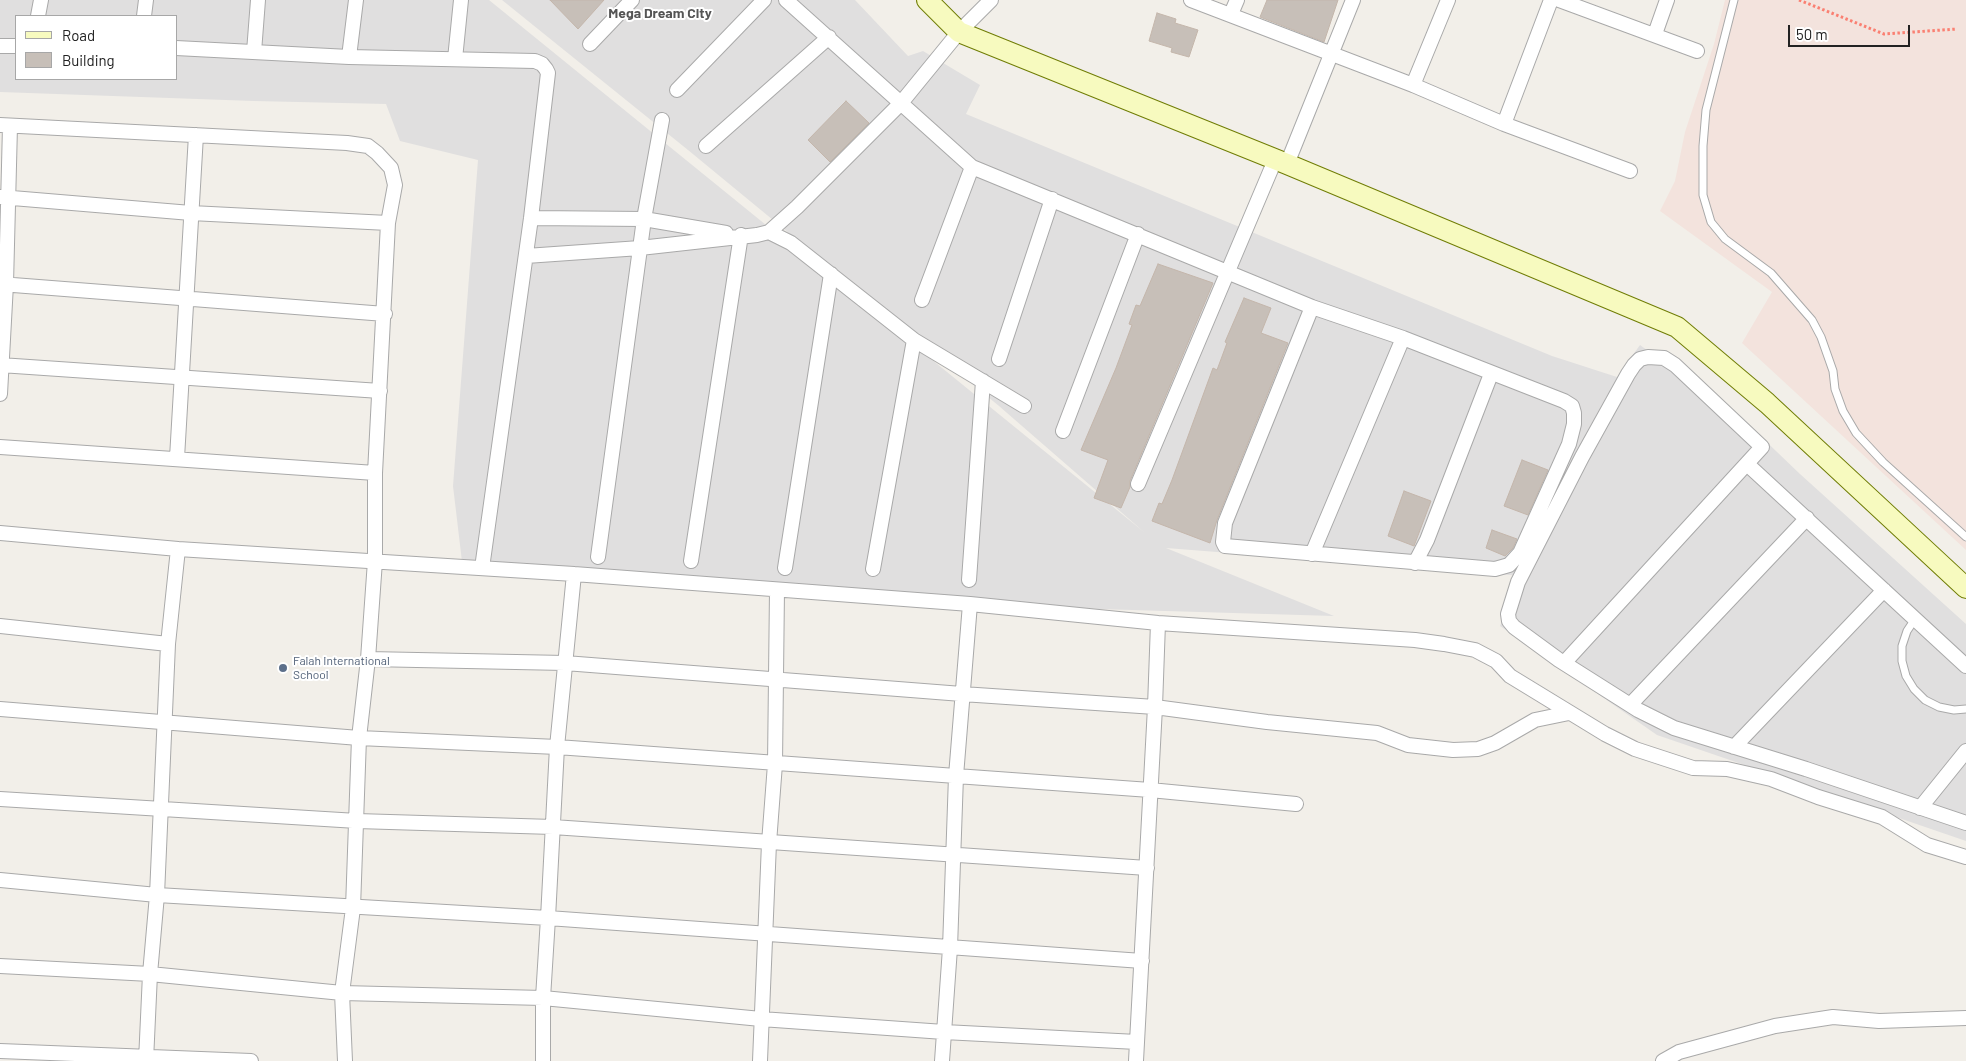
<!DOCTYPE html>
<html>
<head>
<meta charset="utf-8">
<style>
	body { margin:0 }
	#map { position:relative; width:1966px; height:1061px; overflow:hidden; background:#f2efe9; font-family:Barlow,sans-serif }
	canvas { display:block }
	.legend { position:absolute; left:15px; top:15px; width:162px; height:65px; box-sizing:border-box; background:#fff; border:1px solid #a7a7a7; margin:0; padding:6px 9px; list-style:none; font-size:15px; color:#222 }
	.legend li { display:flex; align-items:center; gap:10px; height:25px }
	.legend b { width:25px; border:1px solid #a7a7a7 }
	.scale { position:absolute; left:1788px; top:25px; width:122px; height:22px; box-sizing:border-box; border:2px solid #222; border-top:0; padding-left:6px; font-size:15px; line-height:18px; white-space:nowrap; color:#222; -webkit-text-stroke:4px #fff; paint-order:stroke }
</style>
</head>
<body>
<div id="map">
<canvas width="1966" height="1061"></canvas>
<ul class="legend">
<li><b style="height:6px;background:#f7fabf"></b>Road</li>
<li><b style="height:14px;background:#c7bfb8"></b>Building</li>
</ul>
<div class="scale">50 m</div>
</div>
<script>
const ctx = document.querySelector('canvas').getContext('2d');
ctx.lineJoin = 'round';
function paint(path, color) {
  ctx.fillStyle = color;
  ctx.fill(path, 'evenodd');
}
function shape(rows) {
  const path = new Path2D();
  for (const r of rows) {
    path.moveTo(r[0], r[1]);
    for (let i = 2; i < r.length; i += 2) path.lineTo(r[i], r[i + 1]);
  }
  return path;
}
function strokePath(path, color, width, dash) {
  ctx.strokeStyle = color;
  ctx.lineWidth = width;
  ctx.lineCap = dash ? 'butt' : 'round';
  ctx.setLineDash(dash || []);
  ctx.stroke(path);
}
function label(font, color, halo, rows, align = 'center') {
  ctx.font = font + ' Barlow,sans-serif';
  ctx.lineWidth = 4;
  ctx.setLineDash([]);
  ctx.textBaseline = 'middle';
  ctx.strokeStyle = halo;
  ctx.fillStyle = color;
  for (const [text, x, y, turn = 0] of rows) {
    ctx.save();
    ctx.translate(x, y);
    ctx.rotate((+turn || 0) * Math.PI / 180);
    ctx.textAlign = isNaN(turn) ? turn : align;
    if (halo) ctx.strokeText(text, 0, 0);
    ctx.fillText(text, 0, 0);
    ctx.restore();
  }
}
paint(shape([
	[0,0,489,0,1144,532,999,406,688,150,502,0,855,0,908,56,923,51,980,85,966,114,1552,356,1617,377,1640,345,1753,429,1800,474,1966,624,1966,841,1657,735,1500,626,1522,576,1166,548,1334,616,997,606,463,570,453,486,478,160,400,141,386,104,254,101,0,92],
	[16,16,176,16,176,79,16,79]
]), '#e0dfdf');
paint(shape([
	[1725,0,1966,0,1966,550,1742,343,1772,292,1660,211,1675,181,1685,132,1714,44]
]), '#f3e3dd');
const building = shape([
	[550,0,604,0,578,29,550,0],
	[1267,0,1338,0,1324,42,1260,17,1267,0],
	[1157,13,1176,19,1175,23,1198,30,1189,57,1171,52,1172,48,1149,41,1157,13],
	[846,101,869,123,830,162,808,140,846,101],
	[1158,264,1213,283,1130,481,1130,487,1121,508,1094,498,1108,460,1081,450,1116,368,1132,325,1129,324,1136,305,1140,306,1158,264],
	[1244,298,1271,308,1261,333,1288,343,1217,520,1210,543,1152,521,1159,503,1162,504,1172,480,1213,368,1217,370,1227,343,1225,342,1244,298],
	[1522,460,1548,470,1528,515,1504,506,1522,460],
	[1404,491,1431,501,1414,546,1388,536,1404,491],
	[1492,530,1517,539,1513,548,1505,556,1486,548,1492,530]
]);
paint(building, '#c7bfb8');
strokePath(building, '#c4b6ab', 1);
const lane = shape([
	[1734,0,1706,110,1703,146,1703,195,1711,222,1725,239,1771,273,1812,320,1821,337,1833,371,1835,389,1843,411,1856,433,1883,462,1966,537],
	[1915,619,1907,631,1902,646,1902,661,1906,676,1914,689,1925,700,1939,707,1954,710,1966,709]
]);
const street = shape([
	[786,0,972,167,1312,307,1403,338,1564,401,1572,406,1574,413,1574,424,1569,444,1520,553,1509,565,1495,569,1225,546,1223,542,1225,523,1312,307],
	[1191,0,1413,85,1504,124,1630,171],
	[1559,0,1697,51],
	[1231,14,1237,0],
	[38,16,41,0],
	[144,16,146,0],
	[1655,34,1667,0],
	[590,44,632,0],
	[0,46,16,46],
	[176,48,349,57,535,61,542,64,546,69,548,73,531,218,482,568],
	[254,52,258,0],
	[349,57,356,0],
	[455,59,461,0],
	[1413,85,1448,0],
	[677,90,764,0],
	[1504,124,1551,0],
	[0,125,347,143,368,146,377,153,391,168,395,185,388,223,375,473,375,561,368,659,359,738,353,908,342,993,345,1061],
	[706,146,829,37],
	[1287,164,1353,0],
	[0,197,191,213,388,223],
	[531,218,644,219,726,233],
	[769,232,791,243,914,340,1024,406],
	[526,256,640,248,757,235,769,232,797,207,901,103,959,32,991,0],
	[0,284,385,314],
	[922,300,972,167],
	[999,359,1052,199],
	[0,365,380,391],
	[0,394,6,284,10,126],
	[1063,431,1138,234],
	[0,447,375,473],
	[177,458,196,135],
	[1747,464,1966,666],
	[1138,484,1275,160],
	[0,533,178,549,574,574,970,604,1158,623,1415,640,1444,644,1475,650,1496,661,1510,676,1605,734,1635,749,1693,768,1727,769,1771,779,1818,797,1882,817,1927,845,1966,857],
	[1312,554,1403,338],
	[598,557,644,219,662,120],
	[691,561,741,235],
	[1415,563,1427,540,1491,374],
	[785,568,831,274],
	[873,569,914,340],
	[969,580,983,381],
	[0,626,168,644],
	[368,659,565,663,962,694,1155,707,1267,722,1377,733,1408,745,1453,750,1478,749,1495,743,1535,720,1569,713],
	[1564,663,1762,447,1675,365,1664,358,1648,357,1640,359,1634,365,1628,374,1582,457,1518,582,1508,614,1509,621,1514,627,1559,660,1638,710,1674,728,1806,769,1966,823],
	[1630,705,1807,518],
	[0,709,359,738,557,747,956,776,970,604],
	[1734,747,1884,590],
	[0,799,357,821,553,827,1147,868],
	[1920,808,1966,751],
	[0,880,157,895,548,918,557,747,574,574],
	[0,966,150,974,342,993,543,998,761,1019,944,1032,1137,1042],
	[0,1051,251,1061],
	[146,1061,150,974,157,895,168,644,178,549],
	[543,1061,543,998,548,918,1142,961],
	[760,1061,769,843,775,764,777,590],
	[942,1061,950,948,956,776,1150,790,1296,804],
	[1136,1061,1155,707,1158,623],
	[1663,1061,1679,1052,1775,1026,1833,1017,1879,1021,1966,1018]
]);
const secondary = shape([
	[927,0,959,32,1287,164,1677,327,1767,403,1966,588]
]);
strokePath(lane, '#a9a9a9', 9);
strokePath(street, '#a9a9a9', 16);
strokePath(secondary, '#707d05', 22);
strokePath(shape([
	[1799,0,1884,34,1957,29]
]), '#fa8072', 3, [2.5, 2.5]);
strokePath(lane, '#fff', 7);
strokePath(street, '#fff', 14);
strokePath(secondary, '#f7fabf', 20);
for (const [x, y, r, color] of [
	[283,668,5,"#5c6f8a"]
]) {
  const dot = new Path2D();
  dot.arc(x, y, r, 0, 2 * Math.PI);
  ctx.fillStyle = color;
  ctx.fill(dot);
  strokePath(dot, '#fff', 2);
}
label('12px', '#4e5e75', '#fff', [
	["Falah International",293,661],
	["School",293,675]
], 'left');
label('bold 14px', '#555', '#fff', [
	["Mega Dream City",660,13]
]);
</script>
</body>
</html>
